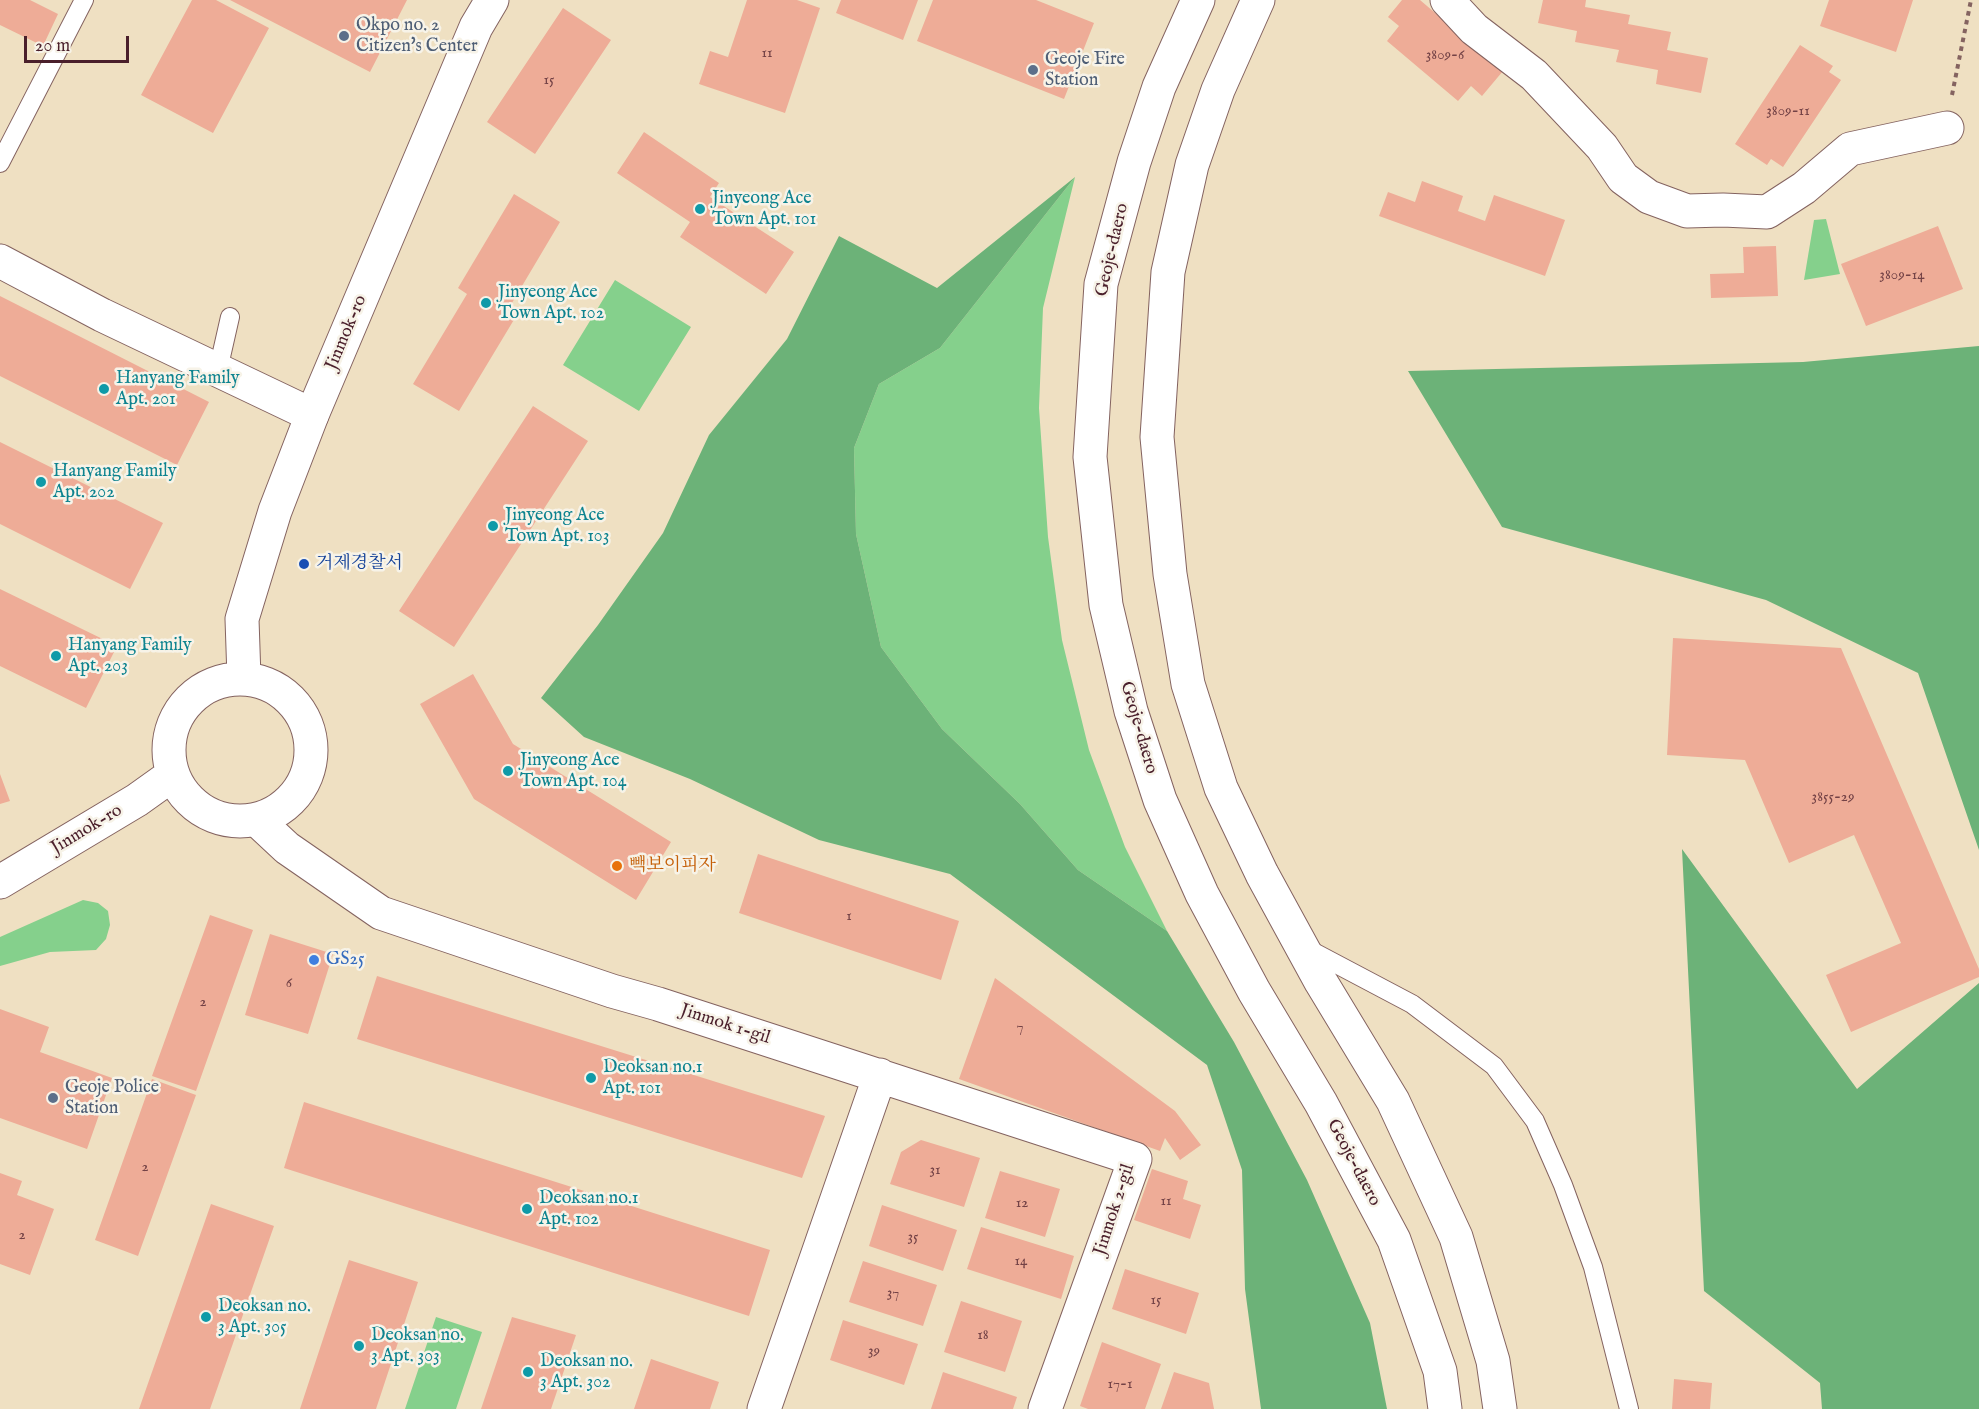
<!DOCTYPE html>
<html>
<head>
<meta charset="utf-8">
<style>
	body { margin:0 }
	#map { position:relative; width:1979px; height:1409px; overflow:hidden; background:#efe0c2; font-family:"IM FELL English",serif }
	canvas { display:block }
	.scale { position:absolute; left:24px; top:36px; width:105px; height:27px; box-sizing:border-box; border:3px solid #4a1f2b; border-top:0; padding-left:8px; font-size:18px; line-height:21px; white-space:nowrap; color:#4a1f2b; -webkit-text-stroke:4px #f7f3e8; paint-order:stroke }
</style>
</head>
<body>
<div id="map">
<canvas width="1979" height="1409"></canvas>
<div class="scale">20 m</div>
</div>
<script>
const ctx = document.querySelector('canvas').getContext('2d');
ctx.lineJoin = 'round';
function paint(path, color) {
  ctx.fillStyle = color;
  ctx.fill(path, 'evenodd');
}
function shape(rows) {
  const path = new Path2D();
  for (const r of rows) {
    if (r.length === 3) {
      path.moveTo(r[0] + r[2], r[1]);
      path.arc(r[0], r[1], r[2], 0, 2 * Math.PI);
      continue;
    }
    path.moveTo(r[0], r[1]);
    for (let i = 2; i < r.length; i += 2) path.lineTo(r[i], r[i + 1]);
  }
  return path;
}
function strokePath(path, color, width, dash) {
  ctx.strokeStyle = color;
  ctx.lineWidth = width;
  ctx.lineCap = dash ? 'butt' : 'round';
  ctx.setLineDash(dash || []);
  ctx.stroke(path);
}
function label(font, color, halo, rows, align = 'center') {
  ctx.font = font + ' "IM FELL English","Noto Serif KR",serif';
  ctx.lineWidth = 5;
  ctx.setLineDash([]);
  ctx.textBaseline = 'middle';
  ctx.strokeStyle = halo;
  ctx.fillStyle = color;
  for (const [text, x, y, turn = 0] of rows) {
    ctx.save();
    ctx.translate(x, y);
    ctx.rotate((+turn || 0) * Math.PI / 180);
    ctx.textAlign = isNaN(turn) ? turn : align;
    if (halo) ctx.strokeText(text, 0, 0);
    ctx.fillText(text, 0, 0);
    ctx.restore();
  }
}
paint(shape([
	[1075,177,1043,308,1039,408,1048,537,1062,640,1089,750,1125,847,1167,931,1078,870,1020,804,942,729,881,647,856,534,854,448,879,384,940,348],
	[1826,219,1840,274,1804,280,1814,220],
	[615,280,691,327,639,411,563,365],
	[83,900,98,903,108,911,110,925,106,939,96,950,50,952,0,966,0,937],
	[436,1317,482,1332,456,1409,405,1409]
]), '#85d08c');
paint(shape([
	[1075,177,940,348,879,384,854,448,856,534,881,647,942,729,1020,804,1078,870,1167,931,1234,1042,1307,1180,1370,1323,1387,1409,1261,1409,1245,1289,1242,1170,1207,1065,950,874,819,840,690,779,584,737,541,698,598,625,663,533,709,435,787,339,839,236,937,288],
	[1979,346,1979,850,1918,673,1766,600,1502,527,1408,371,1803,362],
	[1682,849,1857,1089,1979,983,1979,1409,1822,1409,1820,1383,1704,1291]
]), '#6cb278');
paint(shape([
	[0,0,30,0,58,14,43,46,0,25],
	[192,0,216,0,269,28,213,133,141,95],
	[230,0,407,0,370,72],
	[747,0,797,0,820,8,785,113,699,84,710,51,728,57],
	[841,0,918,0,903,40,836,13],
	[933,0,1036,0,1094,23,1064,99,917,41],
	[1402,0,1420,0,1503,71,1482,96,1471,86,1458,101,1387,41,1399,26,1388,17],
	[1543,0,1586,0,1585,7,1630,15,1628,24,1671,32,1667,50,1708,58,1701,93,1656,84,1658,70,1616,62,1619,50,1575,42,1577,31,1538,23],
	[1829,0,1913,0,1896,52,1820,26],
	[563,8,611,40,535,154,487,122],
	[1800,45,1833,66,1829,72,1841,80,1783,167,1771,159,1767,165,1735,144],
	[644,132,719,183,710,197,794,252,766,294,680,237,690,222,617,173],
	[1422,181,1463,196,1458,211,1485,221,1494,195,1565,220,1545,276,1379,216,1388,192,1415,202],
	[514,194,560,222,506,313,515,318,459,411,413,384,467,294,458,288],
	[1938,226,1963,289,1866,326,1841,264],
	[1776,246,1778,296,1711,298,1710,274,1744,273,1743,247],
	[0,296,209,402,177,465,0,376],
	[533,406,588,441,454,647,399,611],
	[0,442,163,523,130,589,0,524],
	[0,589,117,646,86,708,0,666],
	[1673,638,1841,648,1979,969,1979,977,1851,1032,1826,975,1901,943,1854,835,1789,863,1745,760,1667,755],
	[473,674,513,744,671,842,636,900,474,799,420,704],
	[0,774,10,801,0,804],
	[758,854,959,921,941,980,739,913],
	[210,915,253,930,196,1091,152,1076],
	[270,934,333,954,308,1034,245,1015],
	[377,976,825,1116,802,1178,357,1039],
	[995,978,1175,1111,1201,1145,1180,1160,1165,1138,1160,1151,959,1079],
	[0,1009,49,1027,40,1052,112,1078,87,1149,0,1118],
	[152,1079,196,1095,138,1256,95,1240],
	[304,1102,770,1250,749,1316,284,1168],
	[921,1140,980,1158,964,1207,890,1184,901,1152],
	[1152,1169,1188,1181,1183,1199,1201,1205,1190,1239,1134,1220],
	[1000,1171,1060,1189,1045,1237,985,1218],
	[0,1173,22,1181,17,1195,54,1209,30,1275,0,1264],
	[211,1204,274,1226,210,1409,139,1409],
	[882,1205,957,1230,943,1271,869,1246],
	[981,1227,1074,1256,1061,1299,967,1269],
	[349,1260,418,1282,376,1409,300,1409],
	[863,1261,937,1285,923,1326,849,1302],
	[1125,1269,1199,1293,1186,1334,1112,1309],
	[961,1301,1022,1321,1005,1372,944,1352],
	[512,1317,576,1335,551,1409,481,1409],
	[843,1320,918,1344,904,1385,830,1360],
	[1102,1342,1161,1364,1145,1409,1088,1409,1080,1406],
	[651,1359,719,1382,710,1409,634,1409],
	[943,1372,1017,1397,1013,1409,931,1409],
	[1174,1372,1209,1383,1214,1409,1161,1409],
	[1674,1379,1712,1383,1710,1409,1672,1409]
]), '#eeac97');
const lane = shape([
	[0,163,84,0],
	[218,370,230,317],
	[1306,948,1412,1004,1494,1066,1535,1121,1563,1185,1593,1267,1629,1409]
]);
const street = shape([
	[1447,0,1474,29,1534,75,1602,147,1623,178,1649,197,1687,211,1723,210,1767,212,1804,188,1850,149,1947,128],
	[0,261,102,315,312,415],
	[257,820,287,848,381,913,612,991,658,1004,1135,1159,1045,1409],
	[764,1409,880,1075]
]);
const secondary = shape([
	[1198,0,1159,87,1134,162,1101,284,1090,457,1106,605,1131,711,1160,800,1202,894,1254,991,1321,1103,1394,1240,1440,1371,1445,1409],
	[1258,0,1218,90,1192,165,1168,272,1157,437,1170,574,1188,684,1221,788,1262,874,1321,982,1393,1101,1456,1237,1493,1361,1500,1409],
	[244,678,242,619,275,511,312,415,476,27,492,0],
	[240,750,71],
	[0,882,137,800,172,775]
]);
strokePath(lane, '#846360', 20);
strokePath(street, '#846360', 35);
strokePath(secondary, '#846360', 35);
strokePath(shape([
	[1952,95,1971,0]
]), '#846360', 4, [4.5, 4.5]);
strokePath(lane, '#fff', 18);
strokePath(street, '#fff', 33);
strokePath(secondary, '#fff', 33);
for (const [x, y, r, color] of [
	[344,36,6,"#5c6f8a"],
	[1033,70,6,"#5c6f8a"],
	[700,209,6,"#0f9aa8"],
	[486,303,6,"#0f9aa8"],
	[104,389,6,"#0f9aa8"],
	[41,482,6,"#0f9aa8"],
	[493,526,6,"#0f9aa8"],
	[304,564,6,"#1a4fb4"],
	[56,656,6,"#0f9aa8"],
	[508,771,6,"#0f9aa8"],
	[617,866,6,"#e8710a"],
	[314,960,6,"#3f7fe0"],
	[591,1078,6,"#0f9aa8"],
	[53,1098,6,"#5c6f8a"],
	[527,1209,6,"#0f9aa8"],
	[206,1317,6,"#0f9aa8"],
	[359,1346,6,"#0f9aa8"],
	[528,1372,6,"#0f9aa8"]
]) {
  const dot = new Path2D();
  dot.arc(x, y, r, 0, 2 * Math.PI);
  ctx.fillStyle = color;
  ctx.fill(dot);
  strokePath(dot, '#f7f3e8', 2);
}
label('15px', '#734246', null, [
	["11",767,54],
	["3809-6",1445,56],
	["15",549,81],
	["3809-11",1788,112],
	["3809-14",1902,276],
	["3855-29",1833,798],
	["1",849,917],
	["6",289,984],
	["2",203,1003],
	["7",1020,1028],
	["2",145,1168],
	["31",935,1171],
	["11",1166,1202],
	["12",1022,1204],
	["2",22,1236],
	["35",913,1238],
	["14",1021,1262],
	["37",893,1294],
	["15",1156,1301],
	["18",983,1336],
	["39",874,1352],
	["17-1",1120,1385]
]);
label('18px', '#4e5e75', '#f7f3e8', [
	["Okpo no. 2",356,26],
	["Citizen's Center",356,47],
	["Geoje Fire",1045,60],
	["Station",1045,81],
	["Geoje Police",65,1088],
	["Station",65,1109]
], 'left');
label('18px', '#0d838f', '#f7f3e8', [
	["Jinyeong Ace",712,199],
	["Town Apt. 101",712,220],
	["Jinyeong Ace",498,293],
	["Town Apt. 102",498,314],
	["Hanyang Family",116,379],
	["Apt. 201",116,400],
	["Hanyang Family",53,472],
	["Apt. 202",53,493],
	["Jinyeong Ace",505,516],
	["Town Apt. 103",505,537],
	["Hanyang Family",68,646],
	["Apt. 203",68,667],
	["Jinyeong Ace",520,761],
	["Town Apt. 104",520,782],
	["Deoksan no.1",603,1068],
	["Apt. 101",603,1089],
	["Deoksan no.1",539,1199],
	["Apt. 102",539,1220],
	["Deoksan no.",218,1307],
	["3 Apt. 305",218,1328],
	["Deoksan no.",371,1336],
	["3 Apt. 303",371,1357],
	["Deoksan no.",540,1362],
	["3 Apt. 302",540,1383]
], 'left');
label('18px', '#4a1f2b', '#f7f3e8', [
	["Geoje-daero",1113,250,-77],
	["Jinmok-ro",347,333,-67],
	["Geoje-daero",1138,728,74],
	["Jinmok-ro",87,830,-31],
	["Jinmok 1-gil",725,1025,18],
	["Geoje-daero",1353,1163,62],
	["Jinmok 2-gil",1115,1210,-72]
]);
label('18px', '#164399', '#f7f3e8', [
	["거제경찰서",316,564]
], 'left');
label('18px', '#c56008', '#f7f3e8', [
	["빽보이피자",629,866]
], 'left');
label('18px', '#366cbe', '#f7f3e8', [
	["GS25",326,960]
], 'left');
</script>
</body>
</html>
